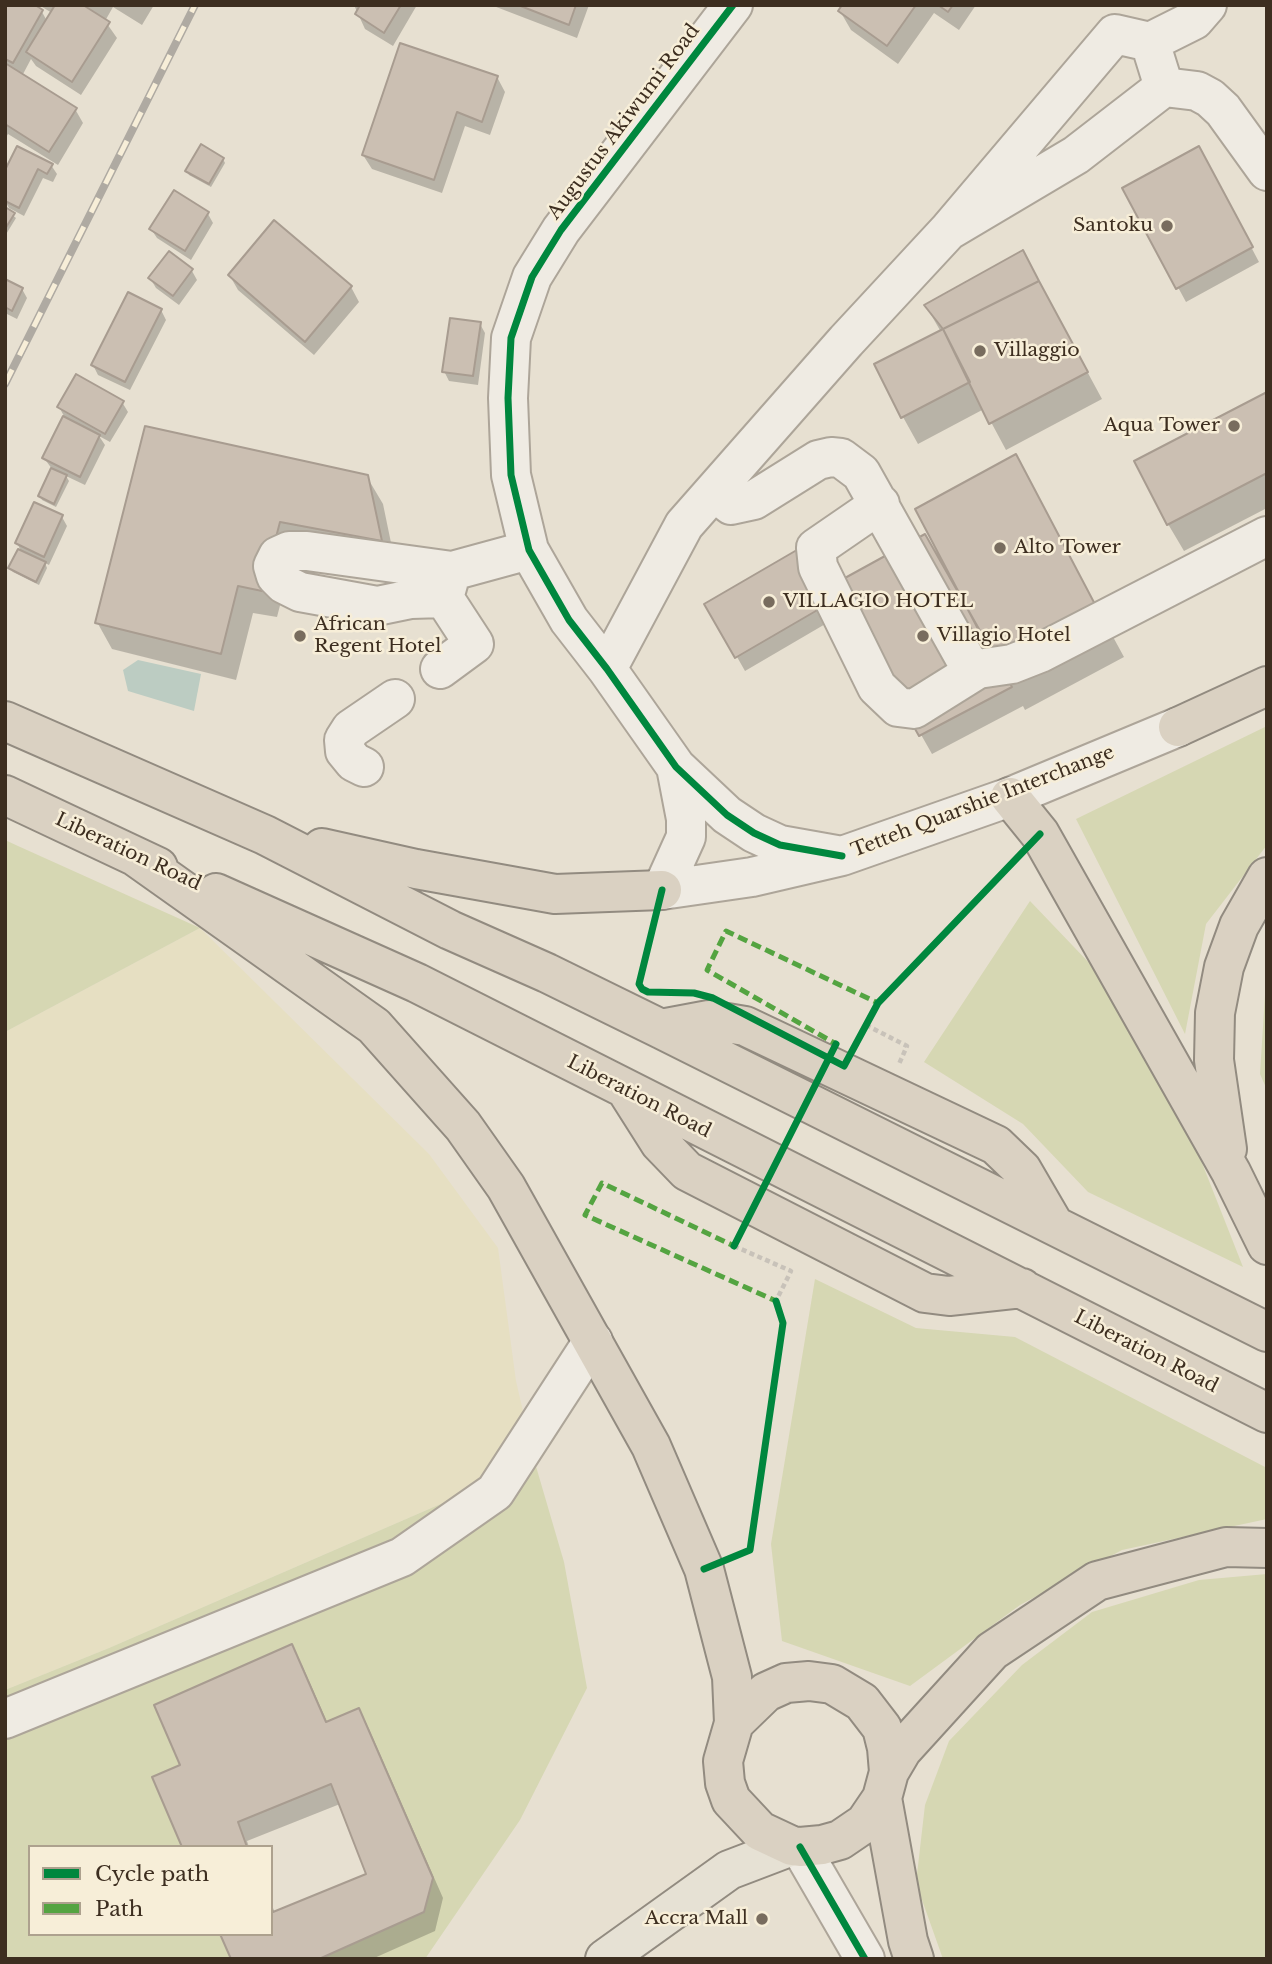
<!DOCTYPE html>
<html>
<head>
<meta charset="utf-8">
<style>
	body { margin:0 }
	#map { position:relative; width:1272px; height:1964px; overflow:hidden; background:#e7e0d1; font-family:"Libre Baskerville",serif }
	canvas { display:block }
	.frame { position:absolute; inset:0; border:7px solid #3d2e20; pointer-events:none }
	.legend { position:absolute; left:28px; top:1845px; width:245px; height:91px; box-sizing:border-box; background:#f7eed8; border:2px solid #ada18e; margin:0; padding:9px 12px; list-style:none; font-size:21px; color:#3d2e20 }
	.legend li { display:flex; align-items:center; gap:14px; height:35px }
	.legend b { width:35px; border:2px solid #ada18e }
</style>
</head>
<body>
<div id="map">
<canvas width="1272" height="1964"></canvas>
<div class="frame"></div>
<ul class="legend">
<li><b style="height:9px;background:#00873e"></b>Cycle path</li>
<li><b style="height:9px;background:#54a441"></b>Path</li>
</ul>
</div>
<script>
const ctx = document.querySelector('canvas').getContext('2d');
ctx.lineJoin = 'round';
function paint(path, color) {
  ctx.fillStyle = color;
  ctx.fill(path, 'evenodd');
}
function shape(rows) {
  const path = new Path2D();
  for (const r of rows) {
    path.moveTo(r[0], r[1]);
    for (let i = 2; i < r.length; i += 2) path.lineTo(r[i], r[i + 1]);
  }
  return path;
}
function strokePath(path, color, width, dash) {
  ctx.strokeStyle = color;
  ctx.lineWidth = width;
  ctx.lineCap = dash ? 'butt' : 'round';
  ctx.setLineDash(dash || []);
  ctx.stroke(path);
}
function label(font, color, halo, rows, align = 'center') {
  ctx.font = font + ' "Libre Baskerville",serif';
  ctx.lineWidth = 5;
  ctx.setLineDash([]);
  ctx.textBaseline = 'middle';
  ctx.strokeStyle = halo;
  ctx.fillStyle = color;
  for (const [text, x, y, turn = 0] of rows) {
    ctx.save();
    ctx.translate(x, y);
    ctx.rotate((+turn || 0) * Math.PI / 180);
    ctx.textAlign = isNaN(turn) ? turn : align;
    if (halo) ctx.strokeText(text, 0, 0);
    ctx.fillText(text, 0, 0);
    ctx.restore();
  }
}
paint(shape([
	[200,928,429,1154,498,1248,516,1381,535,1463,109,1648,5,1690,5,1032]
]), '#e6dfc2');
paint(shape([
	[1267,726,1267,845,1206,924,1185,1034,1076,819],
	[5,840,18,846,200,928,5,1032],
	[1030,901,1095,969,1189,1130,1243,1267,1088,1192,1023,1124,924,1062],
	[1267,963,1267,1090,1260,1074],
	[815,1279,916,1328,1015,1337,1267,1468,1267,1519,1122,1550,1020,1605,910,1686,782,1641,771,1544],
	[535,1463,564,1562,587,1688,520,1820,425,1959,319,1959,424,1912,433,1878,359,1708,326,1722,292,1644,154,1705,180,1765,152,1778,182,1847,30,1847,30,1934,220,1934,231,1959,5,1959,5,1690,109,1648],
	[1267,1574,1267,1959,943,1959,916,1883,925,1805,949,1741,1022,1665,1092,1612,1199,1580]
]), '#d6d7b3');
paint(shape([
	[138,660,201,674,194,711,128,691,123,670]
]), '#bcccc2');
paint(shape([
	[5,5,31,5,42,12,47,21,52,13,39,5,154,5,142,25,113,7,105,21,117,38,81,95,36,66,31,59,22,76,75,109,83,123,58,165,8,134,5,139],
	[354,5,417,5,393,46,365,29],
	[491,5,589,5,577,38],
	[844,5,976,5,959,30,934,13,898,64,851,30,840,11],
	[497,77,505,92,490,135,465,126,442,193,372,169,363,155],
	[223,159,225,163,211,187,189,175,187,171],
	[1206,162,1259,262,1186,302,1124,188],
	[51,165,57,174,53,182,43,178,24,216,9,208,5,201,5,174],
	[5,209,16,218,5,236],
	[208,214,213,223,191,260,157,238,151,229],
	[192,271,197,280,179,305,156,288,150,278],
	[230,276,351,287,359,302,314,355,238,290],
	[1037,279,1102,399,1006,450,984,409,918,444,903,417,941,332,926,306],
	[5,281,22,289,27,298,17,319,5,313],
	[161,310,166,320,130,390,98,375,93,365],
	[480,324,485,333,478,385,449,381,444,371],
	[1267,394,1267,508,1184,551,1168,524],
	[122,402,128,412,110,442,99,436,105,445,85,485,66,476,69,481,56,507,42,500,40,496,52,469,44,458,64,416,59,407],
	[146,428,367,477,383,504,396,567,295,548,277,617,253,613,236,680,112,649,97,622],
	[1015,457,1124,657,1025,710,1023,706,932,754,836,585,989,652],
	[62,517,67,526,49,565,45,563,47,568,39,585,13,572,10,568,20,549,17,543],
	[802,550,839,616,745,671,707,604],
	[291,1646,302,1665,328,1724,359,1710,369,1729,443,1898,435,1931,372,1959,233,1959,271,1934,271,1903,275,1913,368,1875,340,1804,247,1841,249,1847,184,1847,182,1766]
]), '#0003');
const building = shape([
	[5,5,35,5,43,10,13,63,5,59,5,5],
	[55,5,83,5,110,22,72,82,26,52,55,5],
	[360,5,401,5,384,33,355,14,360,5],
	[518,5,576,5,569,25,518,5],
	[842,5,916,5,887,46,838,11,842,5],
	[938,5,953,5,948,12,938,5],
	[400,43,498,76,482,122,457,112,434,180,362,155,400,43],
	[5,63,77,108,49,152,5,124,5,63],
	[201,144,224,158,209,184,185,171,201,144],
	[17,146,53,164,47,174,38,169,19,208,5,201,5,170,17,146],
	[1199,146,1253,247,1176,289,1122,188,1199,146],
	[174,190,209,212,185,251,149,229,174,190],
	[5,207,15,213,5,229,5,207],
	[274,220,352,286,305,342,228,275,274,220],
	[1023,250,1039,281,943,329,924,305,1023,250],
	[169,251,193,269,173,296,148,278,169,251],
	[5,279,23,288,12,311,5,307,5,279],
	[1039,281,1088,372,989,424,943,329,1039,281],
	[128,292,162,309,125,382,91,365,128,292],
	[450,318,481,322,473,376,442,372,450,318],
	[943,329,970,382,901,418,874,364,943,329],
	[76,374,124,401,105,434,57,407,76,374],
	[1267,392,1267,473,1167,525,1134,461,1267,392],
	[63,416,100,435,80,477,42,458,63,416],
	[145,426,368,475,382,541,280,522,262,591,238,586,221,654,95,623,145,426],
	[1016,454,1098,610,997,665,915,509,1016,454],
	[51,468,67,475,54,504,38,496,51,468],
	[34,502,63,515,44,557,15,543,34,502],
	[925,534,1012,687,919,736,834,584,925,534],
	[802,547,833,601,735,658,704,604,802,547],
	[18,549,46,562,36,582,8,568,18,549],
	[292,1644,326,1722,359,1708,433,1878,424,1912,319,1959,231,1959,220,1934,271,1934,271,1908,273,1912,366,1874,331,1784,238,1822,247,1847,182,1847,152,1777,180,1765,154,1705,292,1644]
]);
paint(building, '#cbbfb2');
strokePath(building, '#a89c90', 2);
const minor = shape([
	[733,5,561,230,532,277,511,338,508,398,511,475,529,550,569,620,607,669,676,767,727,815,754,833,780,845,842,856],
	[1150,42,1194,20,1207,5],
	[1164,87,1197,91,1210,98,1223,110,1267,171],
	[714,492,731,505,754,500,818,460,831,457,841,458,861,473,967,662,978,669],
	[880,504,816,548,818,567,877,687,898,707,914,709,978,669,1012,664,1040,653,1267,536],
	[444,598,411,599,377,606,300,592,284,584,276,576,273,566,278,556,289,551,307,551,452,571,529,550],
	[440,669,474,644,444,598,451,573],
	[607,669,684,525,846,341,948,231,1076,155,1164,87,1150,42,1115,34,948,231],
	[364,767,354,762,345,751,344,740,351,729,395,699],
	[662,890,752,877,842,856,1010,797,1178,727],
	[662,890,686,837,686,819,676,767],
	[5,1719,402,1557,495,1492,593,1341],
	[800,1847,865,1959]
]);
const major = shape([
	[605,1959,729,1870,792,1846]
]);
const highway = shape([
	[5,721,265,835,450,930,547,973,661,1029,1267,1332],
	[1178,727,1267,686],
	[5,795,158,867],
	[1010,797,1040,834,1231,1172,1267,1245],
	[322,848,416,869,555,894,662,890],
	[136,857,374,1026,463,1126,506,1187,651,1446,704,1569,732,1677,734,1723,723,1761,725,1783,731,1800,760,1831,792,1846,800,1847,822,1845,840,1840,865,1823,882,1798,889,1772,902,1750,992,1651,1097,1581,1226,1547,1267,1548],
	[216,893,417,983,1267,1413],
	[661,1029,709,1020,745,1026,996,1145,1022,1170,1054,1225],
	[627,1091,660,1143,687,1171,925,1293,949,1296,1022,1288],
	[1227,1149,1214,1060,1215,1013,1224,967,1239,926,1267,877],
	[734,1723,766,1692,786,1683,809,1681,832,1684,862,1702,882,1728,887,1748,889,1772],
	[882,1798,908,1941,914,1959]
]);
strokePath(minor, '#ada599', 42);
strokePath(major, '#928b80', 42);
strokePath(highway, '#928b80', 42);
strokePath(shape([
	[866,1025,907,1046,899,1064],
	[734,1246,791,1271,776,1301]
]), '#c8c2b9', 4.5, [5, 3.5]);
strokePath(minor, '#efebe3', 38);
strokePath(major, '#e6e1d4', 38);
strokePath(highway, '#dad1c2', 38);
const rail = shape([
	[5,384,195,5]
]);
strokePath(rail, '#afaaa2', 8);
strokePath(rail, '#f7eed8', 5, [16]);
strokePath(shape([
	[834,1048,836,1044,707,970,726,931,878,1003],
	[736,1242,734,1246,602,1183,585,1215,776,1301,778,1306]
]), '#54a441', 5, [10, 5]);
strokePath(shape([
	[733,5,561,230,532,277,511,338,508,398,511,475,529,550,569,620,607,669,676,767,727,815,754,833,780,845,842,856],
	[662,890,639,984,642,989,648,992,694,993,713,998,844,1066,878,1003,1040,834],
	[734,1246,836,1044],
	[704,1569,750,1550,783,1323,776,1301],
	[800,1847,865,1959]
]), '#00873e', 7);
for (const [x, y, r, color] of [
	[1167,226,7,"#786c5e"],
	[980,351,7,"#786c5e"],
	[1234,426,7,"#786c5e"],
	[1000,548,7,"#786c5e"],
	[769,602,7,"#786c5e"],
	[300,636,7,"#786c5e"],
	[923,636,7,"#786c5e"],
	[762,1919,7,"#786c5e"]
]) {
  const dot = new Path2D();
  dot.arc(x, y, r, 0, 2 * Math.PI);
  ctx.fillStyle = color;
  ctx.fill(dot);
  strokePath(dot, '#f7eed8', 2.5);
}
label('19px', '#3d2e20', '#f7eed8', [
	["Augustus Akiwumi Road",624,122,-53],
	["Tetteh Quarshie Interchange",983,802,-21],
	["Liberation Road",128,852,25],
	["Liberation Road",639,1097,27],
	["Liberation Road",1146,1352,27]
]);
label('19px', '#3d2e20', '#f7eed8', [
	["Santoku",1153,226,"right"],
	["Villaggio",994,351],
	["Aqua Tower",1220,426,"right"],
	["Alto Tower",1014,548],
	["VILLAGIO HOTEL",783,602],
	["African",314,625],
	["Regent Hotel",314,647],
	["Villagio Hotel",937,636],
	["Accra Mall",748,1919,"right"]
], 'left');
</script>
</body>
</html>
